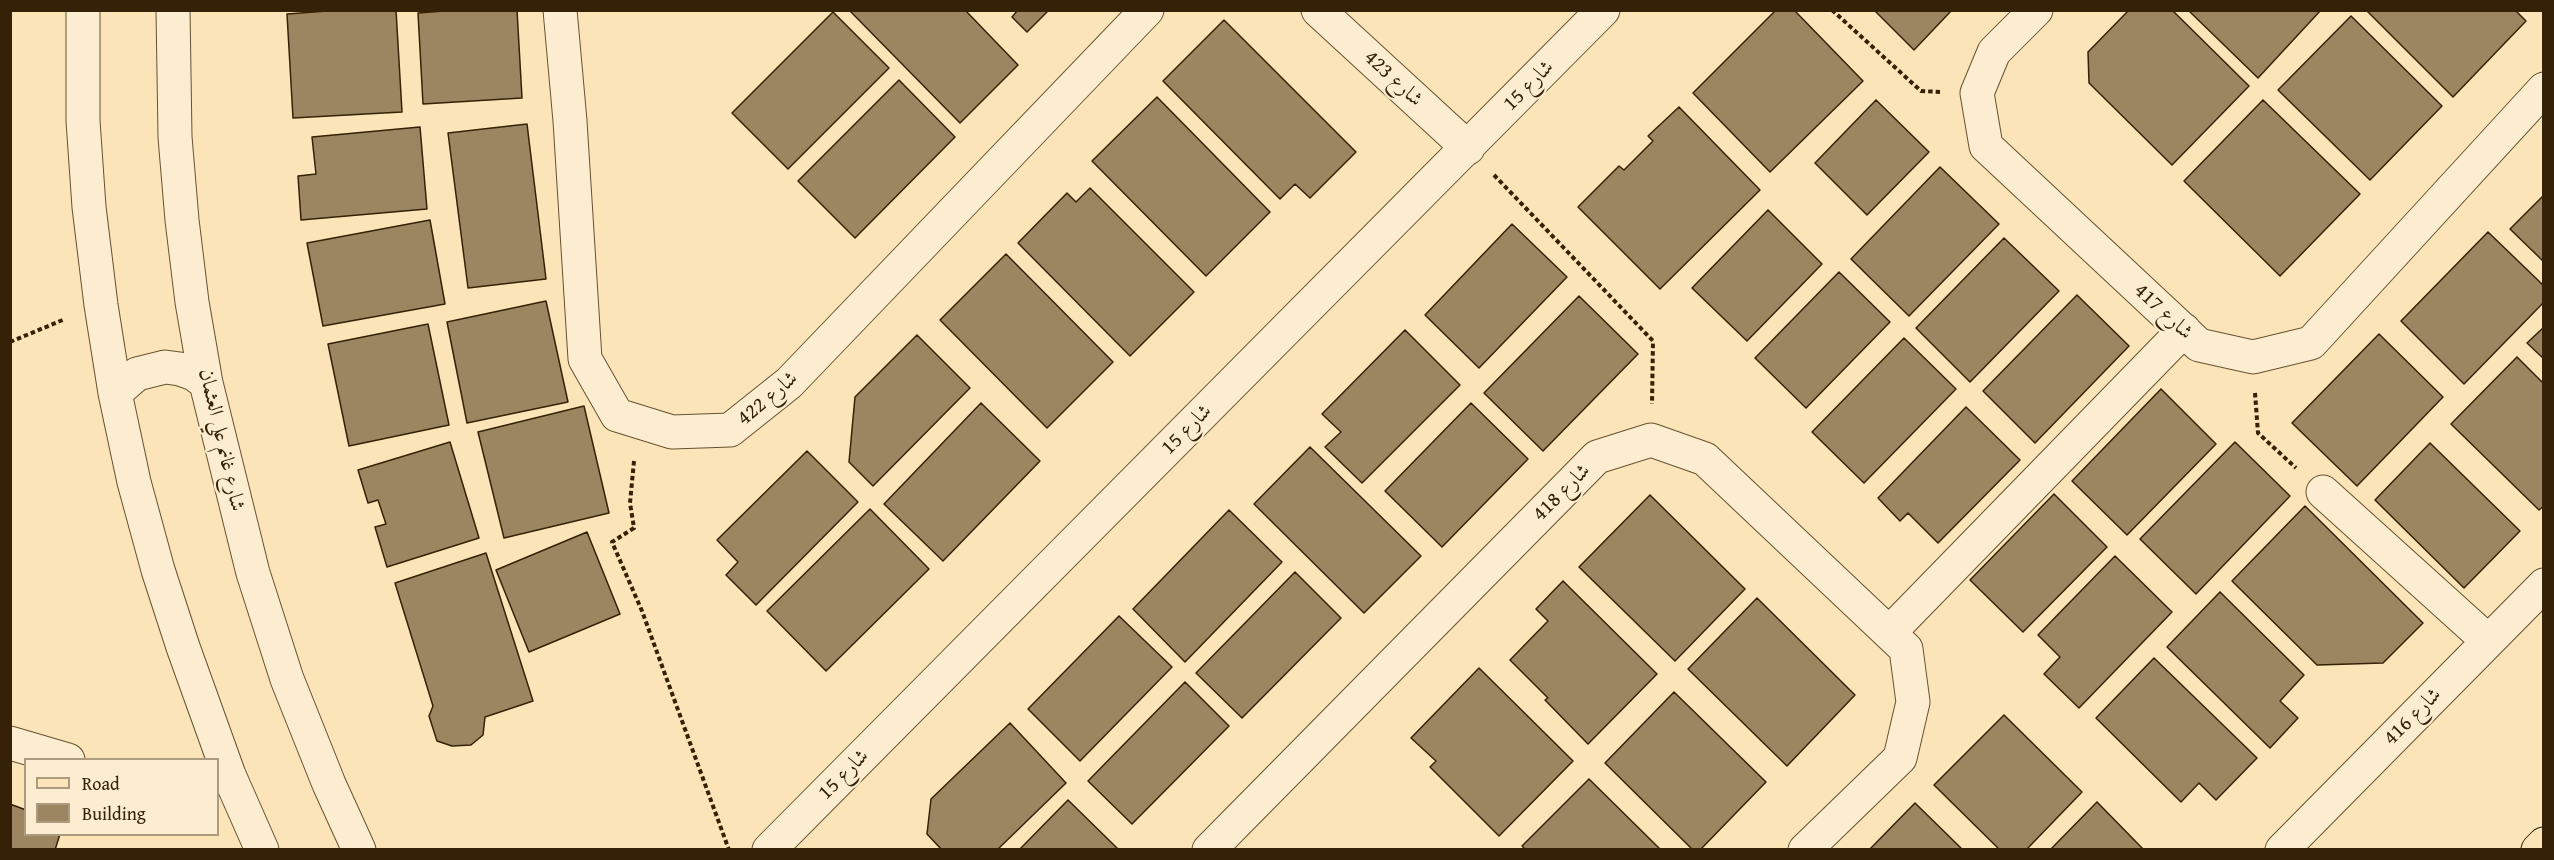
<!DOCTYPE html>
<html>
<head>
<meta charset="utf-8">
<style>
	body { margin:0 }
	#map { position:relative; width:2554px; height:860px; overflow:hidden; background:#fbe4b7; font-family:"Gentium Book Plus",serif }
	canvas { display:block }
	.frame { position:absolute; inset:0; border:12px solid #352105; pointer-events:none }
	.legend { position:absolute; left:24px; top:758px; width:195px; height:78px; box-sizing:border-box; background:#fcedd0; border:2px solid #ac9b7f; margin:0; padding:8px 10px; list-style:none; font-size:18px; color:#352105 }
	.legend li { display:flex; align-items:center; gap:12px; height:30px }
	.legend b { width:30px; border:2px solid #ac9b7f }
</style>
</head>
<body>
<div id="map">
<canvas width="2554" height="860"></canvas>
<div class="frame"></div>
<ul class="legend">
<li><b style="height:8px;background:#fbe4b7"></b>Road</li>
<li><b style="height:16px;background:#9c8662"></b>Building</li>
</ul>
</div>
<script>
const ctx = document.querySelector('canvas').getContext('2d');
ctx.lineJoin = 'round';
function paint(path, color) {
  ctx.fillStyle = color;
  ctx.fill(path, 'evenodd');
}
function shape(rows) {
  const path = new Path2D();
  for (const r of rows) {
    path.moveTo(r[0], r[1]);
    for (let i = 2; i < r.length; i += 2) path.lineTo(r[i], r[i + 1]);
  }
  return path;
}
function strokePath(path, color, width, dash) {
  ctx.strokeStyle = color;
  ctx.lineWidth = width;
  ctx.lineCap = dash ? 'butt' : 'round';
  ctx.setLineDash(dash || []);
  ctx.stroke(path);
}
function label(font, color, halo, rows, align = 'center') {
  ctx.font = font + ' "Gentium Book Plus",Amiri,serif';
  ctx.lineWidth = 4.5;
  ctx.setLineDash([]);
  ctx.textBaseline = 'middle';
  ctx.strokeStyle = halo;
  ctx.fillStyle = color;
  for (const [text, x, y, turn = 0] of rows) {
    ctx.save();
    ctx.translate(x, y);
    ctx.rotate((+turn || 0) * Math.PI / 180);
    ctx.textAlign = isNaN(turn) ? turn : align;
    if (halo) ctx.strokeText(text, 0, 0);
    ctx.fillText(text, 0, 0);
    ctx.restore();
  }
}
const building = shape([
	[341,10,396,10,402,112,293,118,287,14,341,10],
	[457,10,517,10,522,98,423,104,418,13,457,10],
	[849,10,965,10,1018,65,960,123,849,10],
	[1018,10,1049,10,1027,32,1012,17,1018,10],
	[1776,10,1794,10,1863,81,1770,172,1693,93,1776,10],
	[1874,10,1952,10,1914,50,1874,10],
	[2129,10,2172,10,2249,86,2172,165,2089,83,2088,52,2129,10],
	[2188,10,2321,10,2258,78,2188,10],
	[2366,10,2515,10,2526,21,2453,97,2366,10],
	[833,12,889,68,788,169,732,113,833,12],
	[2351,16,2442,106,2370,180,2278,90,2351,16],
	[1224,20,1356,152,1310,198,1295,184,1280,199,1163,81,1224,20],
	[899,80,955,137,855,238,798,181,899,80],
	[1157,97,1270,212,1206,276,1092,161,1157,97],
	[1876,100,1929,152,1867,215,1815,163,1876,100],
	[2263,100,2360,194,2280,276,2184,181,2263,100],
	[1679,107,1760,190,1660,289,1578,207,1619,166,1624,170,1653,141,1648,136,1679,107],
	[527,124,546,279,468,288,448,133,527,124],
	[420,127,427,209,301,220,298,176,316,174,312,137,420,127],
	[1940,167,1999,224,1909,316,1851,259,1940,167],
	[1090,188,1194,292,1130,356,1018,243,1067,193,1076,202,1090,188],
	[2544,195,2544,262,2510,229,2544,195],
	[1768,210,1822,264,1747,341,1692,288,1768,210],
	[430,220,445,304,323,326,307,243,430,220],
	[1512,224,1567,277,1479,368,1425,315,1512,224],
	[2488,232,2544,286,2544,302,2464,384,2401,321,2488,232],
	[2004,238,2059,291,1970,382,1916,328,2004,238],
	[1006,254,1113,362,1047,428,940,320,1006,254],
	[1839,272,1890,322,1806,408,1755,358,1839,272],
	[2077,295,2129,346,2035,443,1983,391,2077,295],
	[1579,296,1638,354,1543,451,1484,393,1579,296],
	[546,301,568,402,467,423,447,322,546,301],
	[428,324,449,425,349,446,328,344,428,324],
	[2544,327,2544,359,2527,343,2544,327],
	[1405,330,1460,385,1362,483,1325,447,1341,432,1322,414,1405,330],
	[2379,334,2443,397,2357,486,2292,423,2379,334],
	[917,335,970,388,873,486,849,462,855,397,917,335],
	[1904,338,1956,389,1864,483,1812,432,1904,338],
	[2517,357,2544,384,2544,506,2539,510,2451,424,2517,357],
	[2161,389,2216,444,2127,535,2072,481,2161,389],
	[981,403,1040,461,943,561,884,504,981,403],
	[1471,403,1528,459,1442,547,1385,491,1471,403],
	[584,406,609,513,504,538,478,432,584,406],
	[1966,407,2020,460,1938,543,1908,513,1900,521,1878,498,1966,407],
	[450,442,479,538,387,567,375,527,386,524,378,500,368,503,358,470,450,442],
	[2235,442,2290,496,2196,594,2140,539,2235,442],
	[2430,443,2520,531,2464,588,2375,500,2430,443],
	[1310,447,1421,556,1364,613,1254,504,1310,447],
	[807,451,858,502,756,605,726,575,738,562,717,540,807,451],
	[2054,494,2107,547,2023,632,1970,580,2054,494],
	[1650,495,1745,589,1675,661,1579,567,1650,495],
	[2305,506,2423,623,2383,663,2317,665,2232,581,2305,506],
	[870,509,929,569,826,671,767,611,870,509],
	[1229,510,1282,562,1185,662,1133,609,1229,510],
	[587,532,620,614,529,652,496,570,587,532],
	[486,553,533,701,485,717,483,735,471,745,452,746,437,741,429,716,433,706,395,583,486,553],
	[2115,556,2172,612,2079,708,2044,674,2060,657,2038,635,2115,556],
	[1295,572,1341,618,1242,718,1196,673,1295,572],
	[1563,581,1657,674,1588,744,1545,700,1548,698,1510,660,1548,621,1536,609,1563,581],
	[2220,592,2304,675,2280,701,2298,718,2270,748,2167,647,2220,592],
	[1757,598,1855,695,1787,766,1688,669,1757,598],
	[1119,616,1172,667,1080,761,1028,709,1119,616],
	[2154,658,2257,758,2216,800,2199,783,2181,802,2096,718,2154,658],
	[1479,668,1573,761,1499,836,1430,767,1436,761,1411,738,1479,668],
	[1185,682,1229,726,1132,824,1088,781,1185,682],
	[1674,692,1766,782,1700,850,1693,850,1605,763,1674,692],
	[2004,715,2082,792,2026,850,2000,850,1934,785,2004,715],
	[1010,723,1066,783,997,850,942,850,927,834,931,799,1010,723],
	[1589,779,1661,850,1526,850,1522,846,1589,779],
	[1068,800,1118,849,1117,850,1019,850,1068,800],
	[2097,802,2144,850,2050,850,2097,802],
	[1915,803,1963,850,1869,850,1915,803],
	[10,804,26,810,26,834,60,834,55,850,10,850,10,804]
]);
paint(building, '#9c8662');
strokePath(building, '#352105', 1.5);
const minor = shape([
	[83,10,83,121,89,207,101,305,115,393,134,482,158,570,183,647,229,775,262,850],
	[173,10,175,137,182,220,192,302,206,383,253,573,287,679,329,784,359,850],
	[560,10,570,121,585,359,617,415,672,432,730,430,789,383,1147,10],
	[1318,10,1468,148],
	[2036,10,1994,52,1977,93,1986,146,2199,345,2253,357,2311,343,2544,89],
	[115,393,137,374,165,367,180,369,194,374,206,383],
	[2323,492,2488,641],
	[1889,633,2184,330],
	[10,743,68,760],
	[769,850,1603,10],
	[1209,850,1597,457,1651,440,1705,459,1906,649,1913,702,1900,758,1805,850],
	[2282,850,2544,585]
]);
const major = shape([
	[2538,850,2544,844]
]);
strokePath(minor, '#665232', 35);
strokePath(major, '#352105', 35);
strokePath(shape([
	[1832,10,1921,91,1940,92],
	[1494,175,1653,341,1652,404],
	[10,342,65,319],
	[2255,393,2258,433,2296,468],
	[634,461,630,503,634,528,612,542,642,611,729,850]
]), '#352105', 4, [4.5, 3]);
strokePath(minor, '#fcedd0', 33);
strokePath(major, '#fbe4b7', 33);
label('21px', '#352105', '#fcedd0', [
	["شارع 423",1393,79,43],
	["شارع 15",1529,86,-45],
	["شارع 417",2163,312,43],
	["شارع 422",768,399,-40],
	["شارع 15",1187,430,-45],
	["شارع غانم علي العثمان",221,440,77],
	["شارع 418",1562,493,-45],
	["شارع 416",2413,717,-45],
	["شارع 15",844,775,-45]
]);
</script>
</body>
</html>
